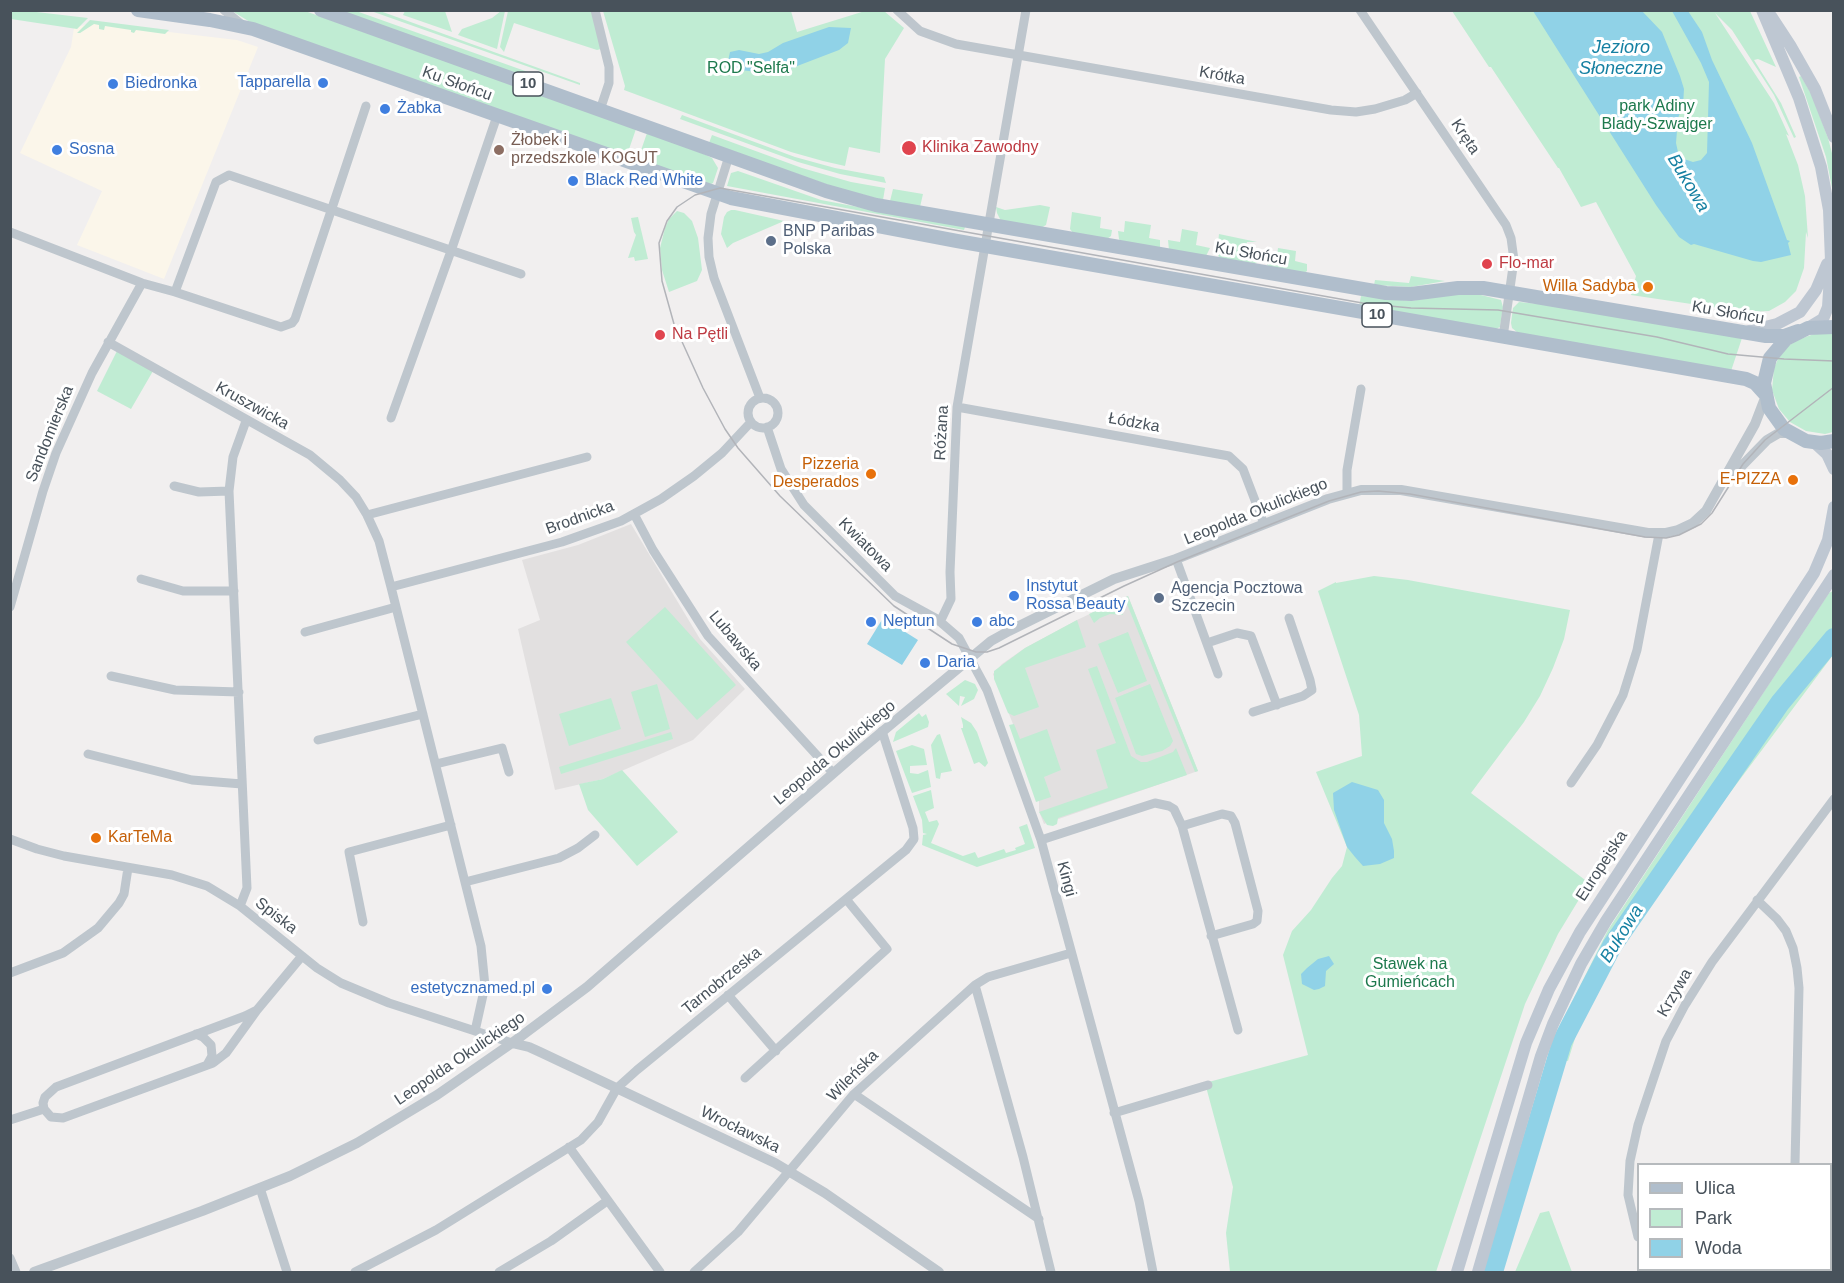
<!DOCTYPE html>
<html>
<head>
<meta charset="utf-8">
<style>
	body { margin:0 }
	#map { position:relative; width:1844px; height:1283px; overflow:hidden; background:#f1efef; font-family:Helvetica,sans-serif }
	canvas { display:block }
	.frame { position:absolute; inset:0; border:12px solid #48525b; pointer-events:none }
	.legend { position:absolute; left:1637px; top:1163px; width:195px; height:108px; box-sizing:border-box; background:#fff; border:2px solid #b6babd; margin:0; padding:8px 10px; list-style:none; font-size:18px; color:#48525b }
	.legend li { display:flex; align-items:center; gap:12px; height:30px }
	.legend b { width:30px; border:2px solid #b6babd }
</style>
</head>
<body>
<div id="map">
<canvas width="1844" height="1283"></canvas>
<div class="frame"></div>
<ul class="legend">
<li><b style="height:8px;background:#b0becc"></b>Ulica</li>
<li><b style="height:16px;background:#c0ecd3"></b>Park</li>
<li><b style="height:16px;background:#90d2e7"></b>Woda</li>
</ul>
</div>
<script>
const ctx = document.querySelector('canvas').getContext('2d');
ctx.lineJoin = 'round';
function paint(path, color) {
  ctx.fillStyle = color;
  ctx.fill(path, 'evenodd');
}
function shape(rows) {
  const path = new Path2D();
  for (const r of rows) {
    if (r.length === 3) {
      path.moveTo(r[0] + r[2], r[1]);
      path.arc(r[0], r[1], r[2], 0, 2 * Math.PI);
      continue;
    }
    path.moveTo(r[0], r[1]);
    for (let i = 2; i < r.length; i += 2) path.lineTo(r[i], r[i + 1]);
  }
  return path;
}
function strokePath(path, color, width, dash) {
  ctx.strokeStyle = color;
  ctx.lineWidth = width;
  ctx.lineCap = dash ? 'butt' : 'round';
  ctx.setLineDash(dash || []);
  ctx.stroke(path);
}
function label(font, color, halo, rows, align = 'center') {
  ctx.font = font + ' Helvetica,sans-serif';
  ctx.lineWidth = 6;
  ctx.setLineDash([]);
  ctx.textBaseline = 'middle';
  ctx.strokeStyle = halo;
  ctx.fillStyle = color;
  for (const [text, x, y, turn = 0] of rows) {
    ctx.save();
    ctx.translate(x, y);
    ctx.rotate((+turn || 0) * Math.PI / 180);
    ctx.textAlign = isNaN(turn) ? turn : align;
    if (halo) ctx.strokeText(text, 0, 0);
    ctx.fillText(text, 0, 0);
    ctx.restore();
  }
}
paint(shape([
	[92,23,237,40,258,47,164,279,77,245,102,191,20,153,71,47,74,28]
]), '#fbf6ea');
paint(shape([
	[631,524,700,639,745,689,693,740,603,779,555,790,518,629,540,620,522,560,578,545],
	[1128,596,1198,771,1044,824,1039,811,1039,799,1019,739,993,674,1002,664,1025,648,1077,620]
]), '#e2e0e0');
paint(shape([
	[595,10,605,48,597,50,514,23,504,52,500,47,508,11],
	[10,11,28,11,88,18,77,29,11,19],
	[232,11,305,11,636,129,627,155,250,22],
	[342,11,356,11,528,72,526,77],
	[371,11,380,11,580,83,580,85],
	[405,11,445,11,452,32,403,15],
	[501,11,505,11,497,49,458,35,462,29,492,18],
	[603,11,791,11,797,32,865,11,884,11,904,28,885,59,880,153,849,147,845,166,823,161,791,152,624,90,625,86],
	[1452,11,1750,11,1776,67,1758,59,1754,60,1781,103,1796,137,1794,138,1774,95,1732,30,1715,13,1774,103,1789,136,1786,134,1798,165,1805,196,1808,238,1806,232,1804,268,1796,291,1785,302,1769,311,1745,312,1631,295,1636,276,1596,202,1581,207,1559,168,1558,168,1491,67,1489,67],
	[90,20,169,30,165,34,136,30,134,33,131,32,131,30,105,26,104,30,99,29,99,25,94,24,80,33,77,33],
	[1801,76,1812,95,1828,138,1833,157,1833,193,1826,157,1799,77],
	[682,115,795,157,835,168,884,177,886,183,840,174,798,162,680,119],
	[647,133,704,154,712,158,718,168,713,183,711,184,638,159],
	[712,135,802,168,851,182,885,188,883,200,834,187,709,143],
	[738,171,821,200,965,227,964,230,727,186,731,173],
	[893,189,923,194,920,207,890,201],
	[1040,205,1050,207,1046,225,1039,229,1001,221,997,213,996,207,1005,210],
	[731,210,735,210,784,221,733,243,727,248,721,234,724,217,727,212],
	[677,211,684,213,692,221,698,238,702,270,697,281,669,292,662,270,660,248,665,228,669,219],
	[1072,212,1101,217,1100,228,1112,230,1111,236,1107,239,1073,233,1070,229],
	[638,217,648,259,635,261,634,257,628,258,636,235,634,232,631,218],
	[1125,221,1151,225,1149,238,1160,240,1160,248,1122,244,1119,239,1118,231,1124,232],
	[1182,229,1198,232,1196,245,1210,248,1206,256,1169,250,1168,240,1180,242],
	[1219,234,1257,242,1247,242,1245,252,1259,255,1258,262,1255,264,1221,261,1217,253],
	[1278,248,1296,251,1295,261,1307,264,1307,271,1304,273,1273,269,1267,265,1267,256,1277,256],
	[1411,276,1445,281,1411,287,1374,285,1375,280,1409,283],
	[1477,294,1501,300,1503,307,1500,327,1496,329,1359,307,1361,296,1411,301,1446,295],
	[1519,302,1558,306,1742,338,1731,371,1518,333,1512,328,1511,323,1513,308],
	[1817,333,1833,334,1833,432,1825,434,1806,431,1790,422,1779,409,1772,390,1774,368,1778,359,1788,346,1797,340],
	[117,351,153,371,131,409,97,391],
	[1374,576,1408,580,1570,610,1564,639,1553,668,1540,696,1524,722,1471,793,1589,883,1558,934,1525,1004,1436,1272,1230,1272,1226,1233,1233,1187,1205,1083,1308,1055,1283,955,1292,931,1311,910,1332,878,1342,866,1347,847,1316,772,1362,756,1359,715,1318,591,1336,582,1336,583],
	[1833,591,1833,655,1673,869,1599,981,1584,1009,1568,1061,1549,1058,1563,1020,1608,930,1771,681,1829,593],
	[1128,596,1198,771,1195,772,1127,604,1120,607,1123,615,1110,614,1100,618,1094,623,1089,614],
	[665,607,736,685,697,720,626,642],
	[1077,620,1086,647,1025,668,1039,707,1014,716,1008,713,994,679,994,671,1025,648],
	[1128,632,1147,681,1118,693,1098,644],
	[1097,666,1131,756,1141,762,1147,762,1173,752,1176,748,1187,775,1058,818,1057,824,1053,826,1047,825,1039,812,1108,788,1096,750,1116,743,1088,669],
	[965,680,975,684,978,690,974,699,961,706,965,697,960,696,959,706,946,694],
	[657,684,670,729,645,737,631,692],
	[1150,684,1173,741,1170,746,1162,751,1142,756,1136,754,1115,698],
	[611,698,621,729,569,746,559,714],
	[919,713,922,717,926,714,929,722,928,727,893,742,896,732],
	[961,717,971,723,977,732,988,763,985,767,979,762,974,764,961,728,963,728,963,725],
	[1014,724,1020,739,1047,729,1061,770,1044,777,1051,797,1036,802,1009,725],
	[671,732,673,739,561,774,559,767],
	[940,734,952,771,941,773,940,779,936,778,931,745,937,735],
	[912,745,924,749,927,765,910,766,910,773,918,774,928,770,931,787,912,793,896,751],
	[622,770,678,832,637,866,588,810,579,784,603,779],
	[931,790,934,808,925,812,929,822,937,820,939,824,931,843,963,856,975,852,978,858,1004,849,1006,853,1016,850,1015,848,1025,844,1019,827,1027,824,1035,848,977,867,922,845,923,835,927,834,923,833,922,820,913,796],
	[1549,1211,1572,1272,1515,1272,1540,1213]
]), '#c0ecd3');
paint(shape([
	[1533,11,1642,11,1662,32,1680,76,1684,89,1683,106,1678,118,1676,143,1678,152,1684,159,1693,162,1701,160,1707,153,1709,82,1701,63,1672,11,1688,11,1702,32,1712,60,1752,143,1787,240,1790,241,1788,243,1791,255,1761,262,1753,261,1694,244,1691,245,1679,237,1656,205],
	[829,27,851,28,848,43,839,50,792,68,766,73,732,69,728,61,730,52,739,50,759,54,768,52,783,43],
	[883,618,918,640,902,665,867,644],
	[1352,782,1378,790,1384,800,1384,823,1392,839,1394,851,1394,858,1380,864,1363,866,1355,857,1347,847,1334,810,1333,793],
	[1329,956,1334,964,1326,971,1325,986,1319,989,1314,990,1302,984,1301,974,1307,968,1318,959]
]), '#90d2e7');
strokePath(shape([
	[1493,1272,1562,1042,1612,946,1780,703,1834,638]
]), '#90d2e7', 20);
strokePath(shape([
	[224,10,241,24],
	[595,10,609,67,609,83,600,110],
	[897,10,920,31,956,44,1331,110,1356,112,1375,109,1405,100,1417,93],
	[1360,10,1506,225,1511,238,1514,260,1503,337],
	[729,156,711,214,708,238,709,257,714,278,760,398],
	[10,232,142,283,175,292,216,182,229,175,521,274],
	[175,292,281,327,292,323,295,319,366,106],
	[108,342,310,455,340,480,356,497,367,515,379,541,391,587,481,946,485,986,475,1031],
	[763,413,15],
	[957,407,1229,456,1243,469,1264,524],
	[391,418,451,251,497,116],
	[767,427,781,469,804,505,895,596,937,619,959,638,987,690,1041,840,1139,1201,1153,1272],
	[174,486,199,492,229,491],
	[1347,492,1347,470,1361,389],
	[634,514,653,550,708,636,833,773],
	[367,515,587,457],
	[1176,559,1218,674],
	[141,579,183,591,234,591],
	[391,587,562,542,621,521,661,499,694,476,722,453,751,422],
	[10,607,43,491,56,453,92,373,142,283],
	[940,622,951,599,950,572,957,407,1026,10],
	[305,632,396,607],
	[1207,643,1237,633,1251,636,1277,705],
	[111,676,175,690,239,692],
	[1253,712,1303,696,1312,690,1310,680,1289,618],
	[318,740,423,714],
	[88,754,192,780,242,784],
	[436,764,502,748,509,772],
	[1571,783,1597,745,1623,695,1637,650,1659,534],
	[1182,826,1222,814,1231,816,1235,823,1258,911,1257,921,1253,924,1211,936],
	[10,839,37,849,64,856,172,875,207,886,240,906,317,968,341,983,389,1003,512,1043],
	[1041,840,1155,803,1169,806,1174,809,1182,826,1238,1030],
	[465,882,559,858,578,848,595,835],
	[1757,900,1777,919,1786,931,1793,948,1797,968,1799,988,1795,1164],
	[240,906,247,888,229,491,233,457,246,421],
	[363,922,349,852,451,825],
	[10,973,63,953,98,928,119,903,124,894,128,868],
	[975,985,1023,1157,1051,1272],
	[728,995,776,1051],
	[257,1010,245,1016,56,1087,45,1097,43,1103,44,1109,51,1117,63,1118,213,1063,226,1053,257,1010,302,956],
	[196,1034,203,1037,211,1045,212,1056,207,1065],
	[745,1078,887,949,846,899],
	[854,1094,1039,1219],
	[1114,1113,1208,1085],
	[10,1120,44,1109],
	[569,1147,660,1272],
	[260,1188,287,1272],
	[1638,1237,1628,1195,1630,1161,1638,1125,1666,1041,1685,1005,1712,962,1834,799],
	[10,1258,16,1272],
	[1653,1270,1655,1272],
	[355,1272,436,1230,581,1140,598,1122,617,1088,637,1070,906,850,914,839,913,828,882,731],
	[499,1272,551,1241,607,1201],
	[694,1272,738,1232,854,1094,975,985,988,977,1071,953],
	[1792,1272,1792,1270]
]), '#bec6cd', 9);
strokePath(shape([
	[1727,481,1767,440,1779,433,1790,433],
	[512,1043,529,1047,540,1052,775,1163,825,1193,939,1272],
	[34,1272,202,1211,290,1176,357,1143,437,1095,512,1043,587,987,859,751,991,641,1009,631,1114,579,1176,559,1328,499,1361,490,1401,490,1648,533,1665,533,1678,530,1693,523,1706,511,1755,424,1765,398]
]), '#bec6cd', 10);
strokePath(shape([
	[1762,10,1799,98,1821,167,1829,210,1831,261,1828,307,1823,319,1808,328],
	[1771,16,1790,45,1815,89,1834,137],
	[1749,331,1777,324,1800,312,1816,290,1827,264],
	[1814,442,1827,454,1834,469],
	[1457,1272,1526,1043,1549,989,1580,932,1814,573,1828,540,1834,507],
	[1478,1272,1541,1056,1553,1024,1581,964,1606,921,1834,575]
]), '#bec7d2', 12);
strokePath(shape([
	[138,10,210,20,253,29,731,198,957,241,1746,379,1755,383,1764,393],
	[321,10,826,191,876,205,1386,293,1411,294,1458,288,1483,288,1766,336,1784,336,1798,331],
	[1834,327,1808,328,1786,339,1770,358,1764,383,1769,408,1784,429,1806,441,1821,443,1834,441]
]), '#b0becc', 14);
strokePath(shape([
	[1834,361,1784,359,1728,354,1657,337,1498,310,1411,308,1368,304,720,188,695,195,677,207,667,221,659,243,662,281,674,324,703,388,725,429,738,448,780,496,894,606,952,644,976,652,987,652,999,648,1124,586,1177,562,1329,501,1361,492,1378,491,1410,494,1645,537,1666,538,1679,535,1701,524,1712,513,1743,464,1765,440,1834,387]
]), '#b2b4b9', 1.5);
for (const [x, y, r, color] of [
	[323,83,6,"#3f7fe0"],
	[113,84,6,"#3f7fe0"],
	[385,109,6,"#3f7fe0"],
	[909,148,8,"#e0444e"],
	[57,150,6,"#3f7fe0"],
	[499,150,6,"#8d6e63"],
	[573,181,6,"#3f7fe0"],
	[771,241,6,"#5c6f8a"],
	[1487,264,6,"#e0444e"],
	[1648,287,6,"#e8710a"],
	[660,335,6,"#e0444e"],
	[871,474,6,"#e8710a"],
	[1793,480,6,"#e8710a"],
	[1014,596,6,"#3f7fe0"],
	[1159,598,6,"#5c6f8a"],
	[871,622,6,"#3f7fe0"],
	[977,622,6,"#3f7fe0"],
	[925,663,6,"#3f7fe0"],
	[96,838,6,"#e8710a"],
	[547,989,6,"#3f7fe0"]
]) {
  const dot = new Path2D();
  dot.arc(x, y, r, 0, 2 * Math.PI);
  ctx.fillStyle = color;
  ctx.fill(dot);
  strokePath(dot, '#fff', 2);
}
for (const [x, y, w] of [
	[528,84,30],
	[1377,315,30]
]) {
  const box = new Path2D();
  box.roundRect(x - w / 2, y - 12, w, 24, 4.5);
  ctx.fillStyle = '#fff';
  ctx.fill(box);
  strokePath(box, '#48525b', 1.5);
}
label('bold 15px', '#48525b', null, [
	["10",528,84],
	["10",1377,315]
]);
label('16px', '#1d794d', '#fff', [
	["ROD \"Selfa\"",751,69],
	["park Adiny",1657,107],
	["Blady-Szwajger",1657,125],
	["Stawek na",1410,965],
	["Gumieńcach",1410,983]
]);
label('16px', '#48525b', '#fff', [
	["Krótka",1222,76,10],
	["Ku Słońcu",457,84,20],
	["Kręta",1465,137,56],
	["Ku Słońcu",1251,254,10],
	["Ku Słońcu",1728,313,10],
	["Kruszwicka",252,406,29],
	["Łódzka",1134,423,10],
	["Różana",942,433,-87],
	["Sandomierska",50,434,-68],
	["Leopolda Okulickiego",1256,512,-22],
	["Brodnicka",580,518,-20],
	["Kwiatowa",865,545,45],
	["Lubawska",735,641,50],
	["Leopolda Okulickiego",835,753,-40],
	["Europejska",1602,866,-57],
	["Kingi",1066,879,75],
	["Spiska",276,916,38],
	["Tarnobrzeska",722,981,-39],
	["Krzywa",1675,993,-60],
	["Leopolda Okulickiego",460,1059,-34],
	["Wileńska",853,1076,-45],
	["Wrocławska",740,1130,26]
]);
label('16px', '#366cbe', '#fff', [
	["Tapparella",311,83,"right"],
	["Biedronka",125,84],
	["Żabka",397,109],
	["Sosna",69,150],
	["Black Red White",585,181],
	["Instytut",1026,587],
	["Rossa Beauty",1026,605],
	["Neptun",883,622],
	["abc",989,622],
	["Daria",937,663],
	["estetycznamed.pl",535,989,"right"]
], 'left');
label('16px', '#785e54', '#fff', [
	["Żłobek i",511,141],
	["przedszkole KOGUT",511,159]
], 'left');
label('16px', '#be3a42', '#fff', [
	["Klinika Zawodny",922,148],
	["Flo-mar",1499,264],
	["Na Pętli",672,335]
], 'left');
label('16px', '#4e5e75', '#fff', [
	["BNP Paribas",783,232],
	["Polska",783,250],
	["Agencja Pocztowa",1171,589],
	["Szczecin",1171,607]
], 'left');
label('16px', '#c56008', '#fff', [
	["Willa Sadyba",1636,287],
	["Pizzeria",859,465],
	["Desperados",859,483],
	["E-PIZZA",1781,480],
	["KarTeMa",108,838,"left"]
], 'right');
label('italic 18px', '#1580a2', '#fff', [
	["Jezioro",1621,48],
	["Słoneczne",1621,69],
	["Bukowa",1688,183,59],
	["Bukowa",1622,934,-58]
]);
</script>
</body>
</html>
